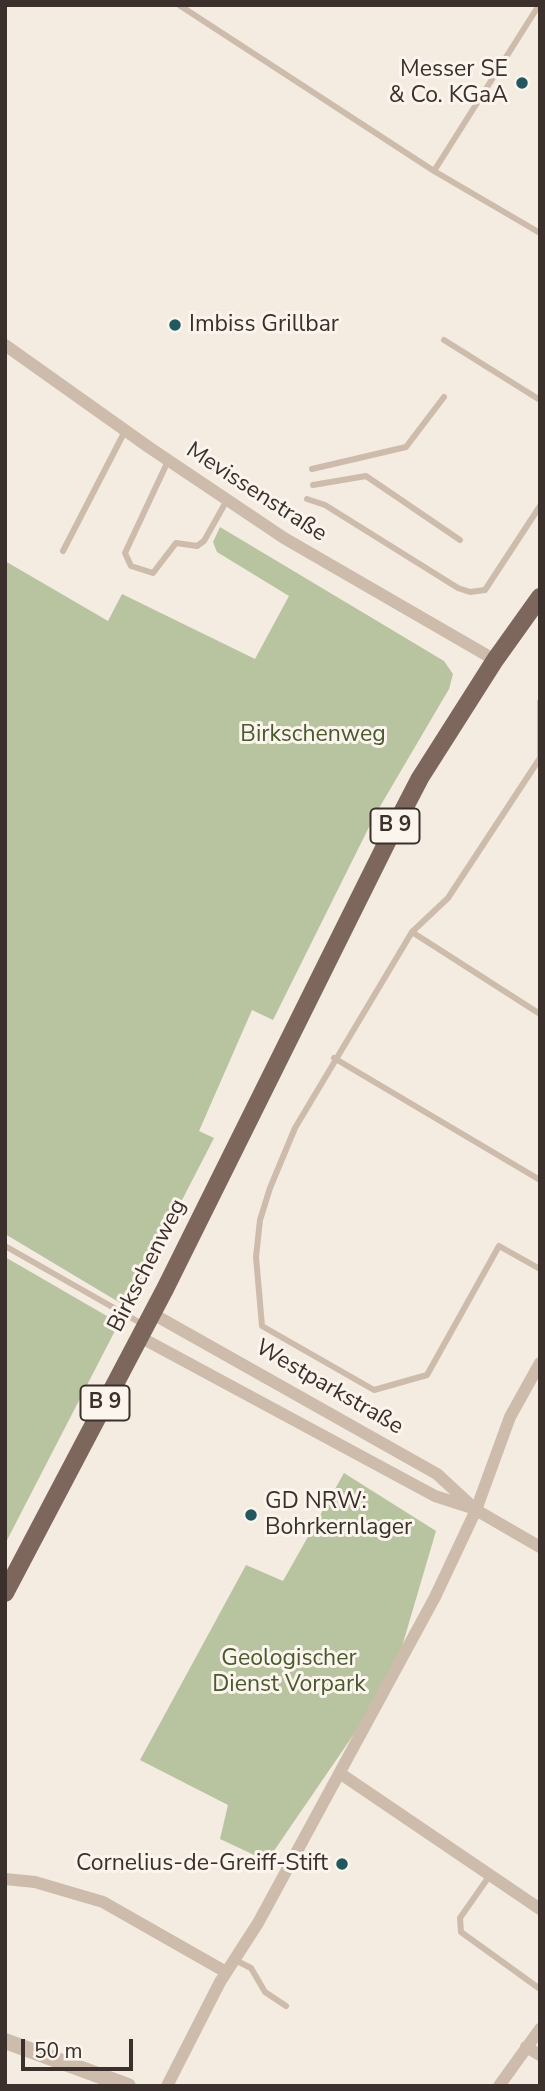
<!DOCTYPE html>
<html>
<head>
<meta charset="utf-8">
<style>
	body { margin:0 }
	#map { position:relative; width:545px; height:2091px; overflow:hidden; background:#f4ebe1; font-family:"Nunito Sans",sans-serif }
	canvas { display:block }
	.frame { position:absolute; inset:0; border:7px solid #3b302b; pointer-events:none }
	.scale { position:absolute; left:21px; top:2039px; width:112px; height:32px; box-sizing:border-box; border:4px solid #3b302b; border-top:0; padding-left:9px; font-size:21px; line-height:24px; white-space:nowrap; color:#3b302b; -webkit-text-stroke:5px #fbf5ee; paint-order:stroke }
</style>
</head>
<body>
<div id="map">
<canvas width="545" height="2091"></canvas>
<div class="frame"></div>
<div class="scale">50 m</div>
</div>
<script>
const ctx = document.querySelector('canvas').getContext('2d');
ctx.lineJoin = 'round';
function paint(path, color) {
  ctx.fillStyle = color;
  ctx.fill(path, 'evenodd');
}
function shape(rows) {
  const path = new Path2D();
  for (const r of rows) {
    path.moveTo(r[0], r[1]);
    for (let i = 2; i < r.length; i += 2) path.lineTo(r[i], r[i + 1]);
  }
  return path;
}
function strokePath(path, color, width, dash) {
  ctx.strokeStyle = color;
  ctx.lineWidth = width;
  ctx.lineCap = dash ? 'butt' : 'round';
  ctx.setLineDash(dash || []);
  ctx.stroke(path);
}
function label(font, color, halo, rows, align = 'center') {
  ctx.font = font + ' "Nunito Sans",sans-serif';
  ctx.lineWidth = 6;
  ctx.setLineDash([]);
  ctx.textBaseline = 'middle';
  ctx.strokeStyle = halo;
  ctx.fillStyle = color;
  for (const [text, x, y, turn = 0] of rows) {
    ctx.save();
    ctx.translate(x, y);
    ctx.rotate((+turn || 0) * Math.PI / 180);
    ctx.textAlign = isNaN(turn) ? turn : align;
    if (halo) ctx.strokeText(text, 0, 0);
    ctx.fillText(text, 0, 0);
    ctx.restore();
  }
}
paint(shape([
	[220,527,444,661,453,674,449,689,375,815,273,1020,252,1010,199,1131,214,1138,127,1307,5,1234,5,561,108,621,122,594,255,659,289,596,217,552,213,542],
	[5,1257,119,1323,5,1544],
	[344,1473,436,1531,393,1677,267,1861,220,1839,228,1805,140,1760,246,1565,283,1581]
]), '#b8c4a0');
strokePath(shape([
	[179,5,434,171,539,5],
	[434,171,540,233],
	[444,340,540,400],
	[168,461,125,553,131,566,153,573,176,543,197,546,204,541,227,500],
	[312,469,406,447,444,397],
	[313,485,366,476,460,540],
	[307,499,325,505,458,588,470,592,485,590,540,506],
	[63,551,125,431],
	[540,758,540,702],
	[412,932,448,898,540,758],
	[540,1014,412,932,295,1128,270,1188,260,1220,256,1257,262,1326,374,1390,427,1375,499,1246,540,1269],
	[334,1058,540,1180],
	[5,1246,144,1325],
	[490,1875,460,1918,461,1932,540,1989],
	[235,1960,251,1968,265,1992,286,2006]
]), '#cdbbac', 6);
strokePath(shape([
	[5,345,150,448,284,538,495,660],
	[153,1314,437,1474,476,1510,540,1547],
	[140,1337,435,1496,469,1507],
	[341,1774,540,1909],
	[5,1879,35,1882,103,1902,226,1972],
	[526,2047,540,2055],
	[167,2086,220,1982,258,1923,435,1597,476,1510,510,1417,540,1363],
	[499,2086,540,2029]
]), '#cdbbac', 12);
strokePath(shape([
	[5,2041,128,2086]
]), '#cdbbac', 16);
strokePath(shape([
	[5,1593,165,1289,392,832,420,778,495,660,540,597]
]), '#7d675c', 18);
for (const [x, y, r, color] of [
	[522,83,7,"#1f5a5e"],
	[175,325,7,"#1f5a5e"],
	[251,1515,7,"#1f5a5e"],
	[342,1864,7,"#1f5a5e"]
]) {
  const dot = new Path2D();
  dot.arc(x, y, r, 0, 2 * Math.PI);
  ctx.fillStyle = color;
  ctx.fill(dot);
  strokePath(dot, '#fbf5ee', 2.5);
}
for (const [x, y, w] of [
	[395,826,49],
	[105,1403,49]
]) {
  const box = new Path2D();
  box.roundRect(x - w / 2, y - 17.5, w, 35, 5);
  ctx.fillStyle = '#fbf5ee';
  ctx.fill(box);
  strokePath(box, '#3b302b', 2);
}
label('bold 21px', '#3b302b', null, [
	["B 9",395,826],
	["B 9",105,1403]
]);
label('23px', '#3b302b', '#fbf5ee', [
	["Messer SE",508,70],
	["& Co. KGaA",508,96],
	["Imbiss Grillbar",189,325,"left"],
	["GD NRW:",265,1502,"left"],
	["Bohrkernlager",265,1528,"left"],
	["Cornelius-de-Greiff-Stift",328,1864]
], 'right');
label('23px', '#3b302b', '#fbf5ee', [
	["Mevissenstraße",256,493,33],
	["Birkschenweg",148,1266,-63],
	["Westparkstraße",329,1388,30]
]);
label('23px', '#4a5a2e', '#fbf5ee', [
	["Birkschenweg",313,735],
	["Geologischer",289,1659],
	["Dienst Vorpark",289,1685]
]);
</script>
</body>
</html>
